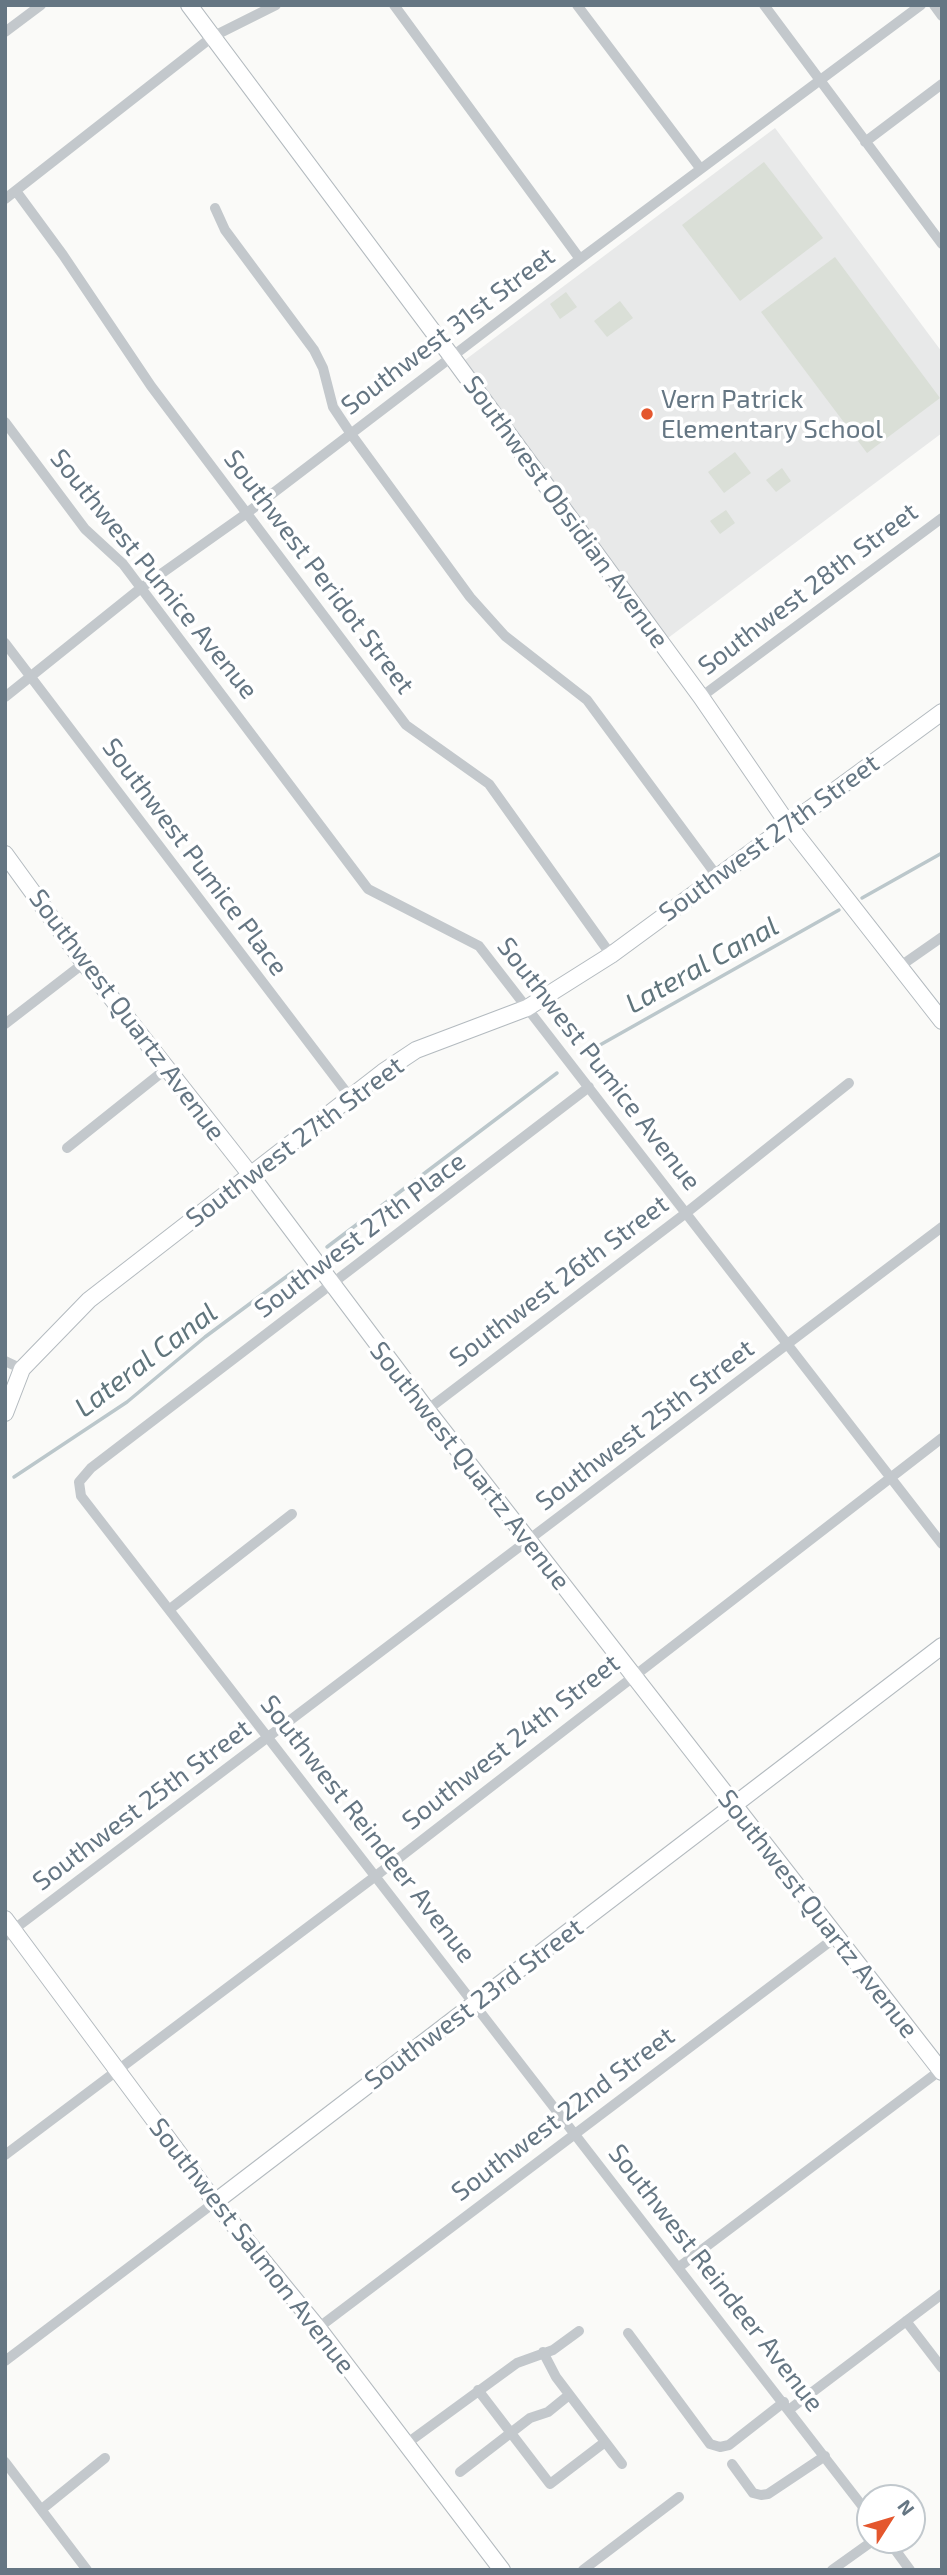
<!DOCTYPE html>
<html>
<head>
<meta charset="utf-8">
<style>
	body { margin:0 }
	#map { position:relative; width:947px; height:2575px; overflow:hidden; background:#fafaf8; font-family:"Exo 2",sans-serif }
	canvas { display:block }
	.frame { position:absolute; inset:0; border:7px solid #657683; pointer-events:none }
	.north { position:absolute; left:856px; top:2484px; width:70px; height:70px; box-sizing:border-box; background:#fff; border:2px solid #c1c8cd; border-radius:50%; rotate:53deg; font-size:19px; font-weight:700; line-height:28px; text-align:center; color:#657683 }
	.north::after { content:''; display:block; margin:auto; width:24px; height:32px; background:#e4572e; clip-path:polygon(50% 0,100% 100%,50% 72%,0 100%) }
</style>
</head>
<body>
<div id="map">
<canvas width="947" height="2575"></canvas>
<div class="frame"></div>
<div class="north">N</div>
</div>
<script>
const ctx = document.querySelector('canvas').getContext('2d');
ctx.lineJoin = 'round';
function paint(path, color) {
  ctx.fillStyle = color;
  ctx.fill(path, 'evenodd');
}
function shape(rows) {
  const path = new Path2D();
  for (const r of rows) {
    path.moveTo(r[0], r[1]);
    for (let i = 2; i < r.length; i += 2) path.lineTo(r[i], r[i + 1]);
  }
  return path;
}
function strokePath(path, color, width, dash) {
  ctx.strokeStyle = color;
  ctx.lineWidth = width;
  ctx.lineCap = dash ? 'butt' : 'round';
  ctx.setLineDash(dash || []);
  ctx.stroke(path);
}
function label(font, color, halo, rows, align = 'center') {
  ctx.font = font + ' "Exo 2",sans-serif';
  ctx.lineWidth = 7;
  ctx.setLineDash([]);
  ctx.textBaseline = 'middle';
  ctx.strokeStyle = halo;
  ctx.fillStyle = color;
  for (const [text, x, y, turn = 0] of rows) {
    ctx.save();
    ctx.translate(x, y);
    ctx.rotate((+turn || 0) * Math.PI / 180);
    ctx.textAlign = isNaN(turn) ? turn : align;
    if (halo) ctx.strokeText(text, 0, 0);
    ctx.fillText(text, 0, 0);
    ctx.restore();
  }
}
paint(shape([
	[775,128,942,352,942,433,668,638,465,360]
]), '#e8e9e9');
paint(shape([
	[764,162,823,238,740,301,682,225],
	[835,257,940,398,867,453,761,312],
	[566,292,577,307,560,319,550,304],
	[620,301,633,318,607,337,594,321],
	[735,452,751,473,724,493,708,472],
	[782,468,791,481,776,492,766,480],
	[726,510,735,523,720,534,710,521]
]), '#dadfd7');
strokePath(shape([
	[862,898,942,853],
	[584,1054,839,910],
	[327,1247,557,1073],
	[14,1477,127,1402,205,1337,298,1268]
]), '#bbc7cb', 3.5);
const secondary = shape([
	[189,5,452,357,701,697,788,824,942,1021],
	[5,854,84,963,250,1174,427,1410,942,2072],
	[5,1413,22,1369,89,1300,383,1072,416,1050,527,1008,611,955,942,712],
	[5,1919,215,2202,318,2328,502,2570],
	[215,2202,942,1646]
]);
strokePath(secondary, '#b3babf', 18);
strokePath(shape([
	[394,5,580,259],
	[577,5,700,168],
	[764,5,942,244],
	[934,5,942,16],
	[5,32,41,5],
	[865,142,942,84],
	[16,191,63,255,151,386,406,725,489,784,611,955],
	[5,199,212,37,276,5],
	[215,208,225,230,314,350,323,368,333,407,351,434,470,597,505,636,587,700,717,876],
	[5,422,85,529,123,564,368,889,479,946,942,1544],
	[5,643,350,1097],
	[5,697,141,588,247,513,580,259,921,5],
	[701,697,942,518],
	[899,967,942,937],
	[5,1024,84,963],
	[589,1087,91,1468,79,1482,81,1496,870,2516],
	[67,1148,166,1069],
	[5,1361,22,1369],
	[427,1410,686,1213,849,1083],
	[170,1609,292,1514],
	[5,1936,942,1227],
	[5,2155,377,1875,942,1438],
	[679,2267,942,2069],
	[906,2321,942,2368],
	[318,2328,836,1937],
	[628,2333,710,2444,720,2447,729,2445,784,2402],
	[543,2352,556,2377,622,2464],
	[5,2361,215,2202],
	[478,2390,550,2484,605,2442],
	[790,2409,942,2294],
	[406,2444,517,2363,553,2350,579,2331],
	[5,2462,87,2570],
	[732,2464,753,2493,761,2495,768,2494,825,2456],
	[460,2472,530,2418,548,2412,569,2395],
	[42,2509,105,2458],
	[888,2540,910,2570],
	[583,2570,679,2497],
	[832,2570,874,2540]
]), '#c3c8cc', 10);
strokePath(secondary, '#fff', 16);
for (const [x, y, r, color] of [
	[647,414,7,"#e4572e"]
]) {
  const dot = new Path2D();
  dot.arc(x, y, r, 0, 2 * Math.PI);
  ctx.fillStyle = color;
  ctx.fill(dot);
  strokePath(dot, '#fff', 2.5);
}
label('26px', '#657683', '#fff', [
	["Southwest 31st Street",448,331,-37],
	["Southwest Obsidian Avenue",566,512,54],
	["Southwest Peridot Street",319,572,53],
	["Southwest Pumice Avenue",154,574,51],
	["Southwest 28th Street",808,589,-37],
	["Southwest 27th Street",769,838,-36],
	["Southwest Pumice Place",195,857,53],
	["Southwest Quartz Avenue",127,1015,53],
	["Southwest Pumice Avenue",599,1064,52],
	["Southwest 27th Street",295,1142,-37],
	["Southwest 27th Place",360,1235,-37],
	["Southwest 26th Street",559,1281,-37],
	["Southwest 25th Street",645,1425,-37],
	["Southwest Quartz Avenue",470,1466,52],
	["Southwest 24th Street",511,1742,-38],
	["Southwest 25th Street",142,1805,-37],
	["Southwest Reindeer Avenue",368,1829,52],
	["Southwest Quartz Avenue",818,1914,52],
	["Southwest 23rd Street",474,2004,-37],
	["Southwest 22nd Street",563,2114,-37],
	["Southwest Salmon Avenue",252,2246,52],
	["Southwest Reindeer Avenue",716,2278,52]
]);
label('26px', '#657683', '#fff', [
	["Vern Patrick",661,399],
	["Elementary School",661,429]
], 'left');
label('italic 28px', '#60757c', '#fff', [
	["Lateral Canal",702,965,-29],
	["Lateral Canal",146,1360,-37]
]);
</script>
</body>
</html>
